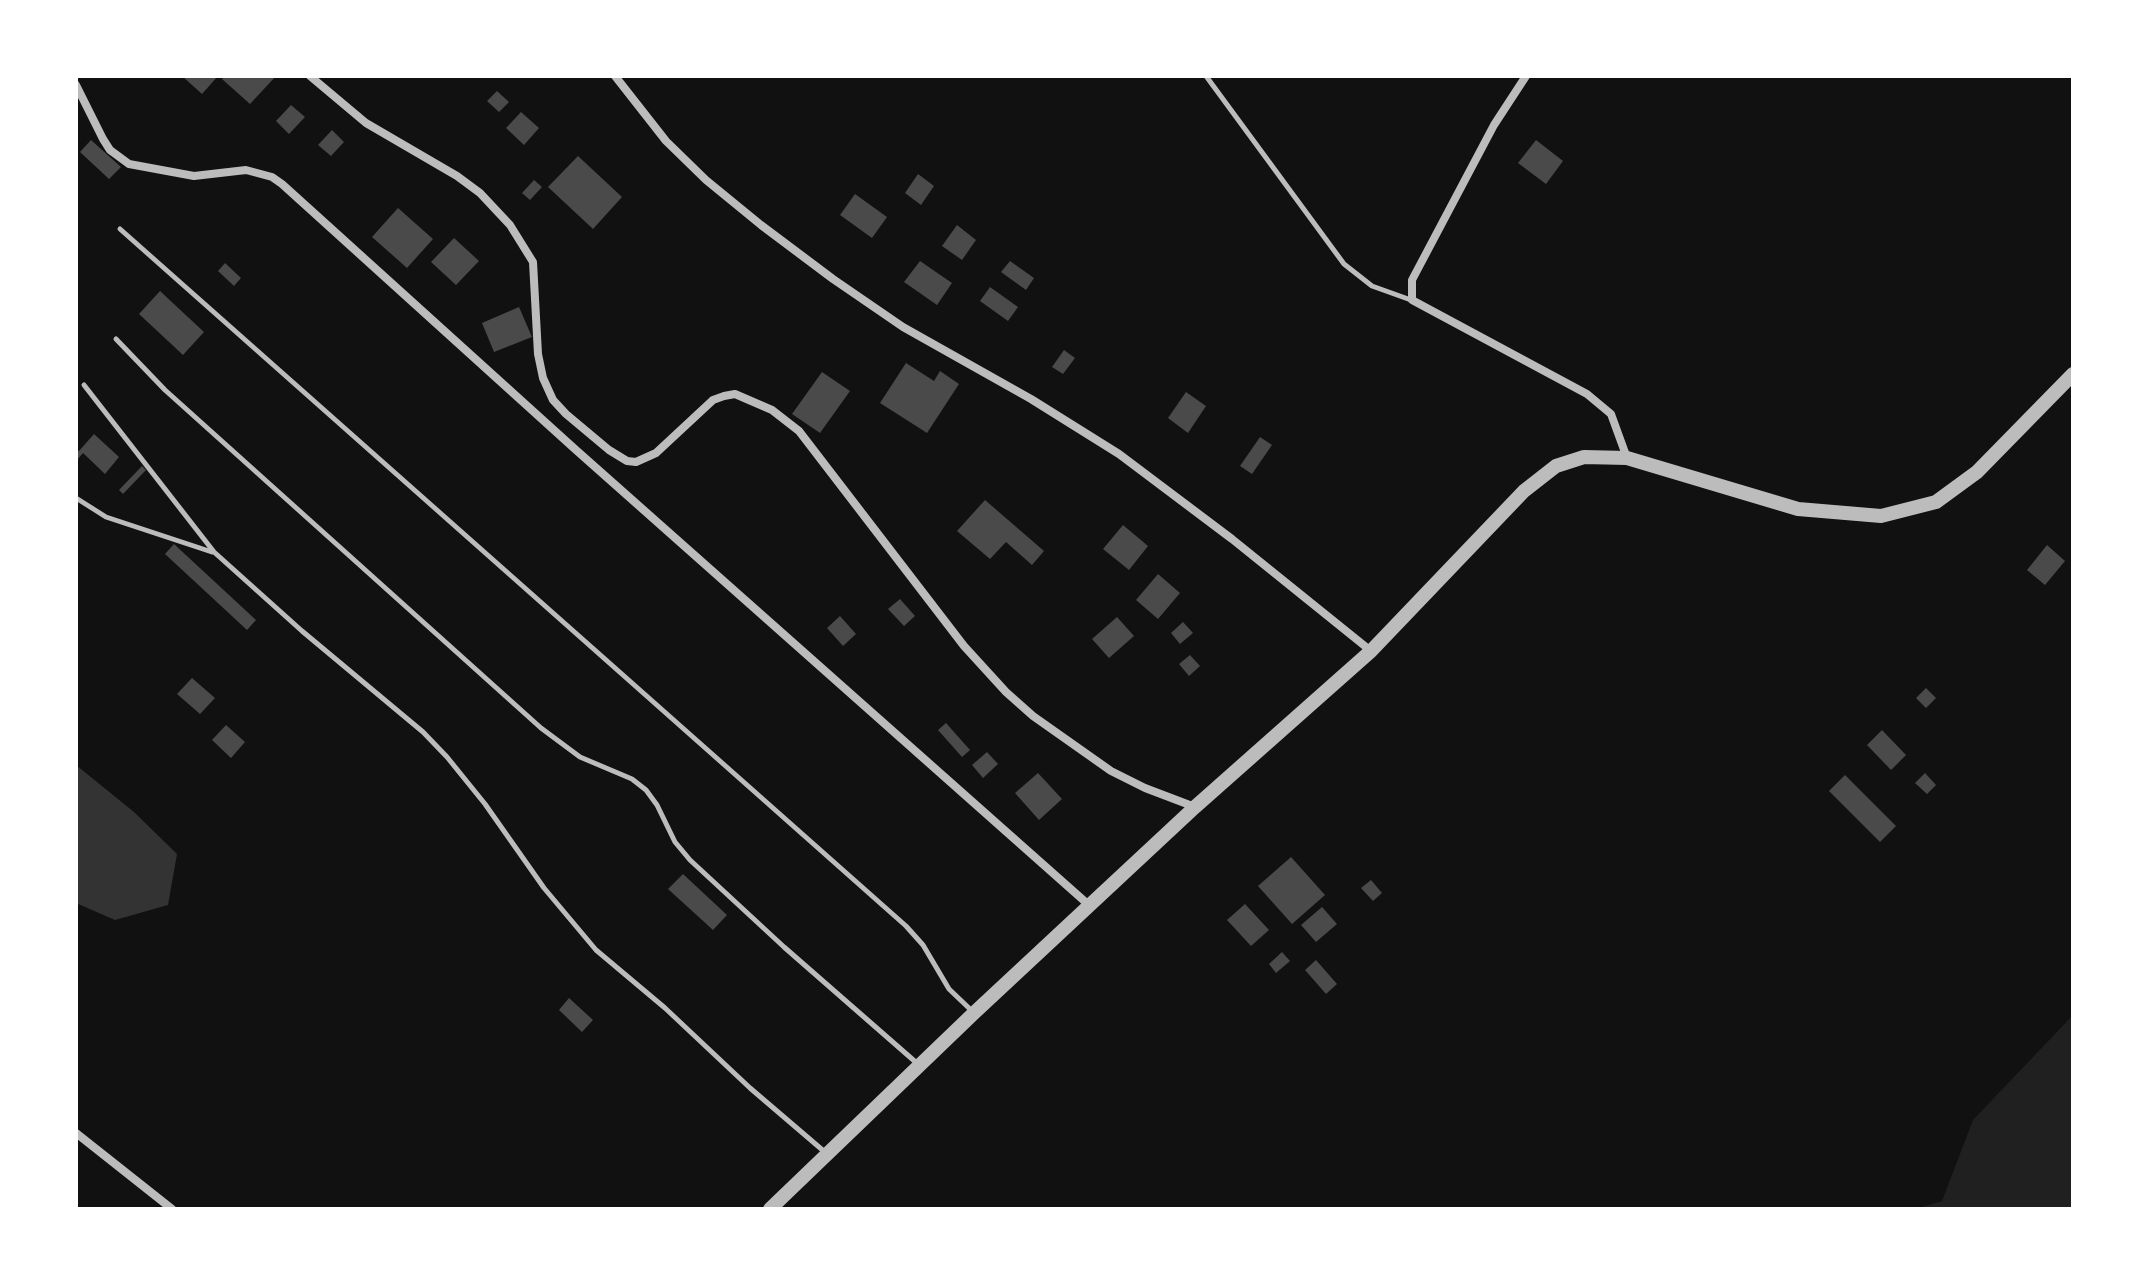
<!DOCTYPE html>
<html>
<head>
<meta charset="utf-8">
<style>
	body { margin:0 }
	#map { position:relative; width:2149px; height:1285px; overflow:hidden; background:#111; font-family:Manrope,sans-serif }
	canvas { display:block }
	.frame { position:absolute; inset:0; border:78px solid #fff; pointer-events:none }
</style>
</head>
<body>
<div id="map">
<canvas width="2149" height="1285"></canvas>
<div class="frame"></div>
</div>
<script>
const ctx = document.querySelector('canvas').getContext('2d');
ctx.lineJoin = 'round';
function paint(path, color) {
  ctx.fillStyle = color;
  ctx.fill(path, 'evenodd');
}
function shape(rows) {
  const path = new Path2D();
  for (const r of rows) {
    path.moveTo(r[0], r[1]);
    for (let i = 2; i < r.length; i += 2) path.lineTo(r[i], r[i + 1]);
  }
  return path;
}
function strokePath(path, color, width, dash) {
  ctx.strokeStyle = color;
  ctx.lineWidth = width;
  ctx.lineCap = dash ? 'butt' : 'round';
  ctx.setLineDash(dash || []);
  ctx.stroke(path);
}
paint(shape([
	[2073,1015,2073,1209,1915,1209,1942,1201,1973,1120]
]), '#202020');
paint(shape([
	[76,765,134,812,177,854,168,905,115,920,76,903]
]), '#333');
paint(shape([
	[182,76,218,76,202,94],
	[225,76,276,76,250,104,222,79],
	[497,91,509,102,499,112,487,101],
	[291,105,305,117,289,134,276,121],
	[521,112,539,128,524,145,506,128],
	[332,130,344,142,331,156,318,145],
	[91,140,121,167,109,179,80,152],
	[1536,140,1563,161,1546,184,1518,163],
	[578,156,622,197,593,229,548,187],
	[918,174,934,186,921,205,905,193],
	[534,180,542,187,530,200,522,193],
	[855,194,887,217,872,238,840,215],
	[398,208,433,239,407,268,372,237],
	[957,225,976,240,962,260,942,246],
	[454,238,479,261,456,285,431,262],
	[920,261,952,283,937,305,904,282],
	[1010,261,1034,278,1026,290,1001,272],
	[225,263,241,278,234,286,218,271],
	[990,287,1018,307,1008,321,980,301],
	[160,291,204,332,183,355,139,314],
	[519,307,532,337,494,352,482,323],
	[1064,350,1075,358,1063,374,1052,367],
	[906,363,934,381,940,371,959,384,927,433,880,403],
	[822,372,850,391,820,433,792,414],
	[1186,392,1206,406,1188,433,1168,418],
	[94,434,119,457,105,474,83,453,76,461,76,449,79,451],
	[1260,437,1272,445,1252,474,1240,466],
	[142,466,146,470,123,494,119,490],
	[985,500,1044,551,1032,565,1006,542,990,559,957,531],
	[1123,525,1148,546,1129,570,1103,549],
	[174,544,256,620,247,630,165,554],
	[2047,545,2065,561,2045,585,2027,570],
	[1158,574,1180,593,1158,619,1136,600],
	[900,599,915,616,904,626,888,609],
	[840,616,856,634,843,646,827,628],
	[1117,617,1134,636,1109,658,1092,639],
	[1183,622,1193,633,1180,644,1171,633],
	[1190,655,1200,666,1189,676,1179,664],
	[192,678,215,698,200,714,177,694],
	[1926,688,1936,698,1926,708,1916,698],
	[946,723,970,750,962,757,938,730],
	[226,725,245,742,231,758,212,740],
	[1882,730,1906,755,1891,770,1867,745],
	[987,752,998,764,983,778,972,765],
	[1038,773,1062,799,1039,820,1015,793],
	[1925,773,1936,785,1927,794,1915,783],
	[1845,775,1896,826,1880,842,1829,791],
	[1291,857,1325,895,1292,924,1258,886],
	[683,874,727,915,713,930,668,889],
	[1371,880,1382,893,1373,901,1361,888],
	[1245,904,1269,930,1251,946,1227,920],
	[1322,907,1337,924,1316,942,1301,925],
	[1282,952,1290,961,1276,973,1269,964],
	[1316,960,1337,984,1326,994,1305,970],
	[569,998,593,1020,582,1032,559,1010]
]), '#4a4a4a');
strokePath(shape([
	[1206,76,1344,264,1372,286,1411,300],
	[120,229,906,926,923,945,949,989,972,1011],
	[116,339,165,390,541,728,580,757,632,779,646,790,657,805,675,842,690,860,784,947,919,1065],
	[84,385,214,552,302,631,423,732,447,757,485,804,544,888,596,950,665,1008,750,1088,826,1153],
	[76,498,106,517,212,552]
]), '#bcbcbc', 5);
strokePath(shape([
	[310,76,366,123,457,176,480,193,510,225,533,262,538,354,543,378,553,400,566,414,609,450,627,461,636,462,656,453,713,400,724,396,735,394,772,410,799,431,964,646,1006,692,1033,716,1111,771,1145,788,1195,807],
	[615,76,666,141,706,180,761,225,833,279,903,327,1031,399,1119,454,1232,539,1371,651],
	[1526,76,1494,125,1412,280,1412,300,1587,394,1611,414,1627,458],
	[76,85,103,139,110,150,129,164,194,176,246,170,272,177,282,184,576,450,1090,906],
	[76,1133,172,1209]
]), '#bcbcbc', 8);
strokePath(shape([
	[770,1209,974,1013,1195,807,1371,651,1524,491,1556,466,1584,457,1627,458,1798,509,1881,516,1936,502,1977,472,2073,374]
]), '#bcbcbc', 14);
</script>
</body>
</html>
